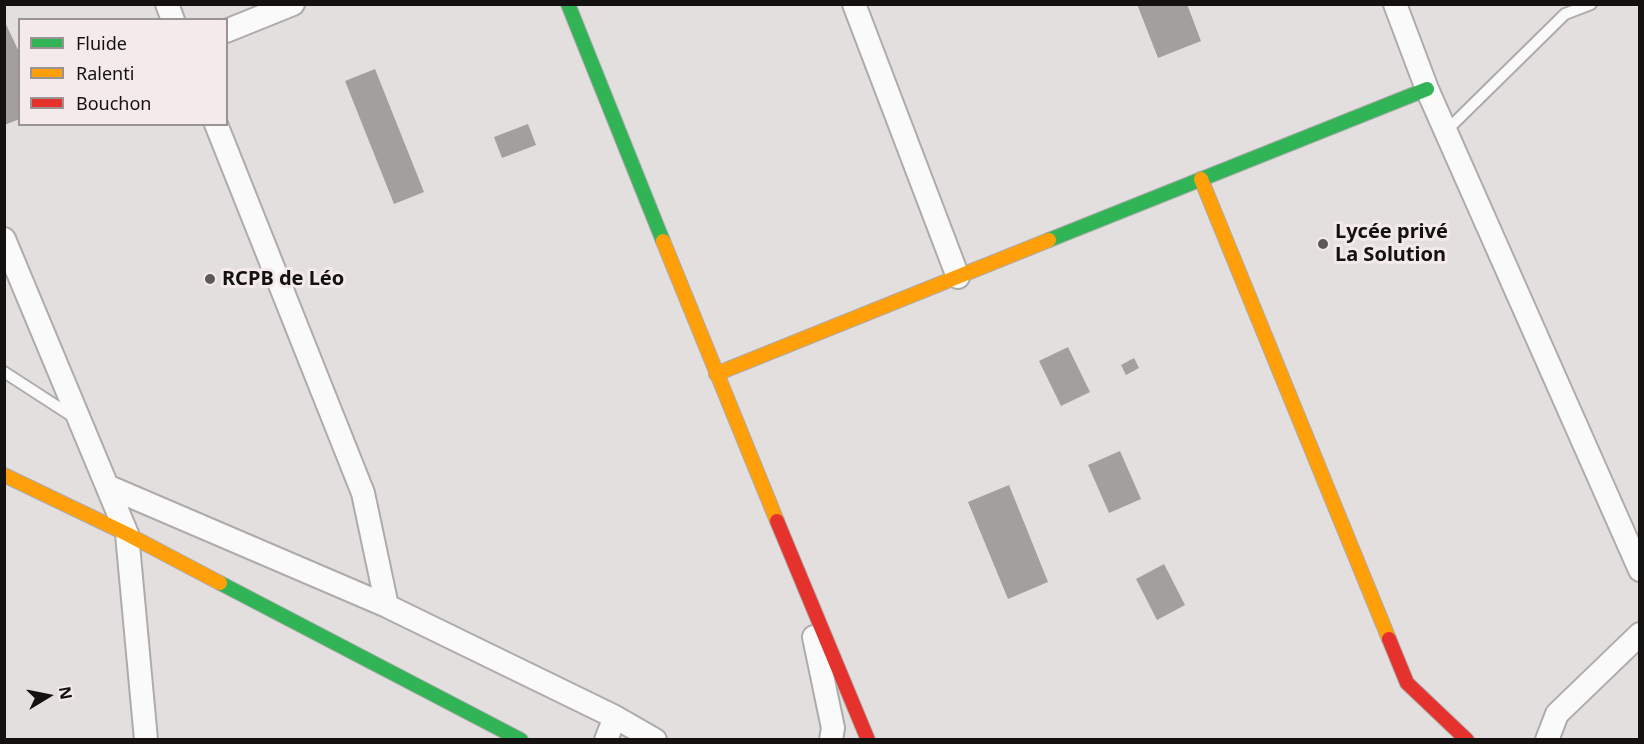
<!DOCTYPE html>
<html>
<head>
<meta charset="utf-8">
<style>
	body { margin:0 }
	#map { position:relative; width:1644px; height:744px; overflow:hidden; background:#e4dfdf; font-family:"Noto Sans",sans-serif }
	canvas { display:block }
	.frame { position:absolute; inset:0; border:6px solid #141111; pointer-events:none }
	.legend { position:absolute; left:18px; top:18px; width:210px; height:108px; box-sizing:border-box; background:#f4eaeb; border:2px solid #9a9394; margin:0; padding:8px 10px; list-style:none; font-size:18px; color:#141111 }
	.legend li { display:flex; align-items:center; gap:12px; height:30px }
	.legend b { width:30px; border:2px solid #9a9394 }
	.north { position:absolute; left:18px; top:666px; width:60px; height:60px; -webkit-text-stroke:4px #f4eaeb; paint-order:stroke; rotate:80deg; font-size:16px; font-weight:700; line-height:24px; text-align:center; color:#141111 }
	.north::after { content:''; display:block; margin:auto; width:21px; height:27px; background:#141111; clip-path:polygon(50% 0,100% 100%,50% 72%,0 100%) }
</style>
</head>
<body>
<div id="map">
<canvas width="1644" height="744"></canvas>
<div class="frame"></div>
<ul class="legend">
<li><b style="height:8px;background:#30b455"></b>Fluide</li>
<li><b style="height:8px;background:#ff9f0a"></b>Ralenti</li>
<li><b style="height:8px;background:#e5322d"></b>Bouchon</li>
</ul>
<div class="north">N</div>
</div>
<script>
const ctx = document.querySelector('canvas').getContext('2d');
ctx.lineJoin = 'round';
function paint(path, color) {
  ctx.fillStyle = color;
  ctx.fill(path, 'evenodd');
}
function shape(rows) {
  const path = new Path2D();
  for (const r of rows) {
    path.moveTo(r[0], r[1]);
    for (let i = 2; i < r.length; i += 2) path.lineTo(r[i], r[i + 1]);
  }
  return path;
}
function strokePath(path, color, width, dash) {
  ctx.strokeStyle = color;
  ctx.lineWidth = width;
  ctx.lineCap = dash ? 'butt' : 'round';
  ctx.setLineDash(dash || []);
  ctx.stroke(path);
}
function label(font, color, halo, rows, align = 'center') {
  ctx.font = font + ' "Noto Sans",sans-serif';
  ctx.lineWidth = 6;
  ctx.setLineDash([]);
  ctx.textBaseline = 'middle';
  ctx.strokeStyle = halo;
  ctx.fillStyle = color;
  for (const [text, x, y, turn = 0] of rows) {
    ctx.save();
    ctx.translate(x, y);
    ctx.rotate((+turn || 0) * Math.PI / 180);
    ctx.textAlign = isNaN(turn) ? turn : align;
    if (halo) ctx.strokeText(text, 0, 0);
    ctx.fillText(text, 0, 0);
    ctx.restore();
  }
}
paint(shape([
	[1137,4,1187,4,1201,41,1158,58],
	[4,20,20,54,20,119,4,125],
	[375,69,424,192,394,204,345,81],
	[528,124,536,145,502,158,494,137],
	[1068,347,1090,392,1061,406,1039,361],
	[1134,358,1139,368,1126,375,1121,365],
	[1120,451,1141,499,1109,513,1088,465],
	[1009,485,1048,582,1008,599,968,502],
	[1164,564,1185,605,1157,620,1136,579]
]), '#a39f9f');
const lane = shape([
	[1446,131,1565,14,1591,4],
	[4,372,75,418]
]);
const street = shape([
	[167,4,173,20],
	[854,4,958,277],
	[1395,4,1427,89,1640,570],
	[226,31,293,4],
	[216,124,363,493,387,606],
	[4,239,127,534,146,740],
	[107,486,387,606,615,717,655,740],
	[814,637,833,728,831,740],
	[606,740,615,717],
	[1547,740,1557,714,1640,634]
]);
const fast = shape([
	[568,4,663,241],
	[1049,240,1427,89],
	[220,583,521,740]
]);
const slow = shape([
	[1201,179,1389,639],
	[663,241,777,521],
	[716,374,1049,240],
	[4,475,127,534,220,583]
]);
const jam = shape([
	[777,521,868,740],
	[1389,639,1407,683,1467,740]
]);
strokePath(lane, '#aeabab', 14);
strokePath(street, '#aeabab', 26);
strokePath(fast, '#aeabab', 16);
strokePath(slow, '#aeabab', 16);
strokePath(jam, '#aeabab', 16);
strokePath(lane, '#fbfafa', 10);
strokePath(street, '#fbfafa', 22);
strokePath(fast, '#30b455', 14);
strokePath(slow, '#ff9f0a', 14);
strokePath(jam, '#e5322d', 14);
for (const [x, y, r, color] of [
	[1323,244,6,"#5d5959"],
	[210,279,6,"#5d5959"]
]) {
  const dot = new Path2D();
  dot.arc(x, y, r, 0, 2 * Math.PI);
  ctx.fillStyle = color;
  ctx.fill(dot);
  strokePath(dot, '#f4eaeb', 2);
}
label('bold 20px', '#141111', '#f4eaeb', [
	["Lycée privé",1335,232],
	["La Solution",1335,255],
	["RCPB de Léo",222,279]
], 'left');
</script>
</body>
</html>
